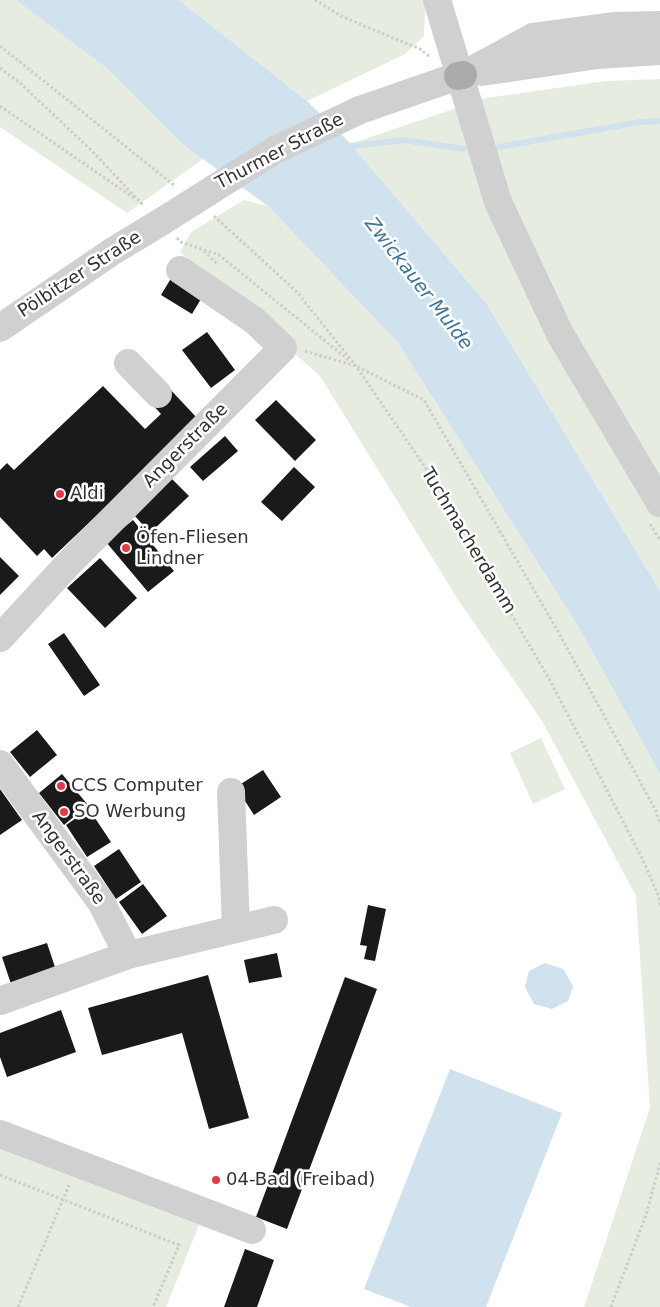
<!DOCTYPE html>
<html>
<head>
<meta charset="utf-8">
<style>
	body { margin:0 }
	canvas { display:block; background:#fff }
</style>
</head>
<body>
<canvas width="660" height="1307"></canvas>
<script>
const ctx = document.querySelector('canvas').getContext('2d');
ctx.lineJoin = 'round';
function paint(path, color) {
  ctx.fillStyle = color;
  ctx.fill(path, 'evenodd');
}
function shape(rows) {
  const path = new Path2D();
  for (const r of rows) {
    path.moveTo(r[0], r[1]);
    for (let i = 2; i < r.length; i += 2) path.lineTo(r[i], r[i + 1]);
  }
  return path;
}
function strokePath(path, color, width, dash) {
  ctx.strokeStyle = color;
  ctx.lineWidth = width;
  ctx.lineCap = dash ? 'butt' : 'round';
  ctx.setLineDash(dash || []);
  ctx.stroke(path);
}
function label(font, color, halo, rows, align = 'center') {
  ctx.font = font + ' "DejaVu Sans",sans-serif';
  ctx.lineWidth = 5;
  ctx.setLineDash([]);
  ctx.textBaseline = 'middle';
  ctx.strokeStyle = halo;
  ctx.fillStyle = color;
  for (const [text, x, y, turn = 0] of rows) {
    ctx.save();
    ctx.translate(x, y);
    ctx.rotate((+turn || 0) * Math.PI / 180);
    ctx.textAlign = isNaN(turn) ? turn : align;
    if (halo) ctx.strokeText(text, 0, 0);
    ctx.fillText(text, 0, 0);
    ctx.restore();
  }
}
paint(shape([
	[0,0,16,0,109,70,182,144,203,159,127,213,0,127],
	[179,0,423,0,425,9,424,36,405,54,307,101],
	[660,79,660,591,486,303,350,144,486,98,606,81],
	[244,200,268,206,398,343,578,626,660,774,660,1307,584,1307,650,1108,636,896,542,721,459,601,320,376,180,252,191,232],
	[541,738,565,789,533,804,510,753],
	[0,1149,199,1225,166,1307,0,1307]
]), '#e6ecdf');
paint(shape([
	[16,0,179,0,307,101,346,139,486,303,660,591,660,774,578,626,398,343,268,206,182,144,109,70],
	[545,963,563,969,573,986,568,1001,552,1009,534,1004,525,987,529,971],
	[450,1069,562,1113,486,1307,411,1307,364,1289]
]), '#cfe2ee');
strokePath(shape([
	[344,147,403,140,464,149],
	[499,147,640,122,660,121]
]), '#cfe2ee', 6);
paint(shape([
	[173,275,204,294,192,314,161,295],
	[207,332,235,370,211,388,182,350],
	[103,386,145,429,161,414,150,402,167,386,198,419,52,558,44,549,37,556,0,517,0,470,7,463,14,470],
	[276,400,316,440,295,461,255,420],
	[225,436,238,451,203,481,190,467],
	[294,467,315,487,282,521,261,502],
	[172,479,189,496,150,533,134,515],
	[133,520,174,571,148,592,106,542],
	[0,557,19,576,0,595],
	[100,558,137,598,105,628,67,588],
	[64,633,100,685,84,696,48,644],
	[37,730,57,755,30,777,10,752],
	[263,770,281,797,254,815,236,787],
	[62,774,88,805,64,825,39,793],
	[0,789,22,820,0,835],
	[89,809,111,842,87,857,66,825],
	[119,849,141,882,116,899,94,866],
	[143,884,167,916,142,934,119,902],
	[368,905,386,909,375,961,364,959,367,946,360,945],
	[47,943,57,973,12,987,2,957],
	[277,953,282,977,249,983,244,960],
	[208,975,249,1118,209,1129,182,1033,102,1055,88,1008],
	[345,977,377,989,287,1229,256,1217],
	[61,1010,76,1052,7,1077,0,1057,0,1033],
	[245,1249,274,1260,257,1307,224,1307]
]), '#1a1a1a');
strokePath(shape([
	[315,0,343,17,420,49,429,56],
	[0,46,175,186],
	[0,68,20,83,91,150,144,206],
	[0,106,134,198],
	[214,216,297,292,356,366,431,476,552,684,643,860,659,897,660,907],
	[177,238,181,242,219,255,350,361],
	[204,251,217,264],
	[305,351,356,366,424,400,560,635,656,811,660,823],
	[650,524,660,540],
	[0,1175,179,1245,153,1307],
	[18,1307,69,1185],
	[611,1307,646,1215,660,1163]
]), '#cdcdcd', 3, [2.5, 2.5]);
strokePath(shape([
	[437,0,498,202,560,334,660,503],
	[482,72,598,55,660,51],
	[463,75,533,37,615,26,660,25],
	[360,110,458,76],
	[0,328,113,251,161,222],
	[128,363,158,394],
	[0,638,70,562,283,348,255,321,180,270],
	[0,764,101,902,128,955],
	[231,792,236,929],
	[0,1001,128,955,274,920],
	[0,1134,252,1230]
]), '#d0d0d0', 28);
strokePath(shape([
	[458,76,463,75]
]), '#ababab', 28);
strokePath(shape([
	[161,222,275,150,360,110]
]), '#d0d0d0', 28);
for (const [x, y, r, color] of [
	[60,494,5,"#e63946"],
	[126,548,5,"#e63946"],
	[61,786,5,"#e63946"],
	[64,812,5,"#e63946"],
	[216,1180,5,"#e63946"]
]) {
  const dot = new Path2D();
  dot.arc(x, y, r, 0, 2 * Math.PI);
  ctx.fillStyle = color;
  ctx.fill(dot);
  strokePath(dot, '#fff', 2);
}
label('18px', '#333', '#fff', [
	["Thurmer Straße",280,152,-28],
	["Pölbitzer Straße",80,275,-33],
	["Angerstraße",186,446,-45],
	["Tuchmacherdamm",468,541,59],
	["Angerstraße",68,858,54]
]);
label('18px', '#333', '#fff', [
	["Aldi",70,494],
	["Öfen-Fliesen",136,538],
	["Lindner",136,559],
	["CCS Computer",71,786],
	["SO Werbung",74,812],
	["04-Bad (Freibad)",226,1180]
], 'left');
label('italic 19px', '#3f7597', '#fff', [
	["Zwickauer Mulde",418,284,52]
]);
</script>
</body>
</html>
